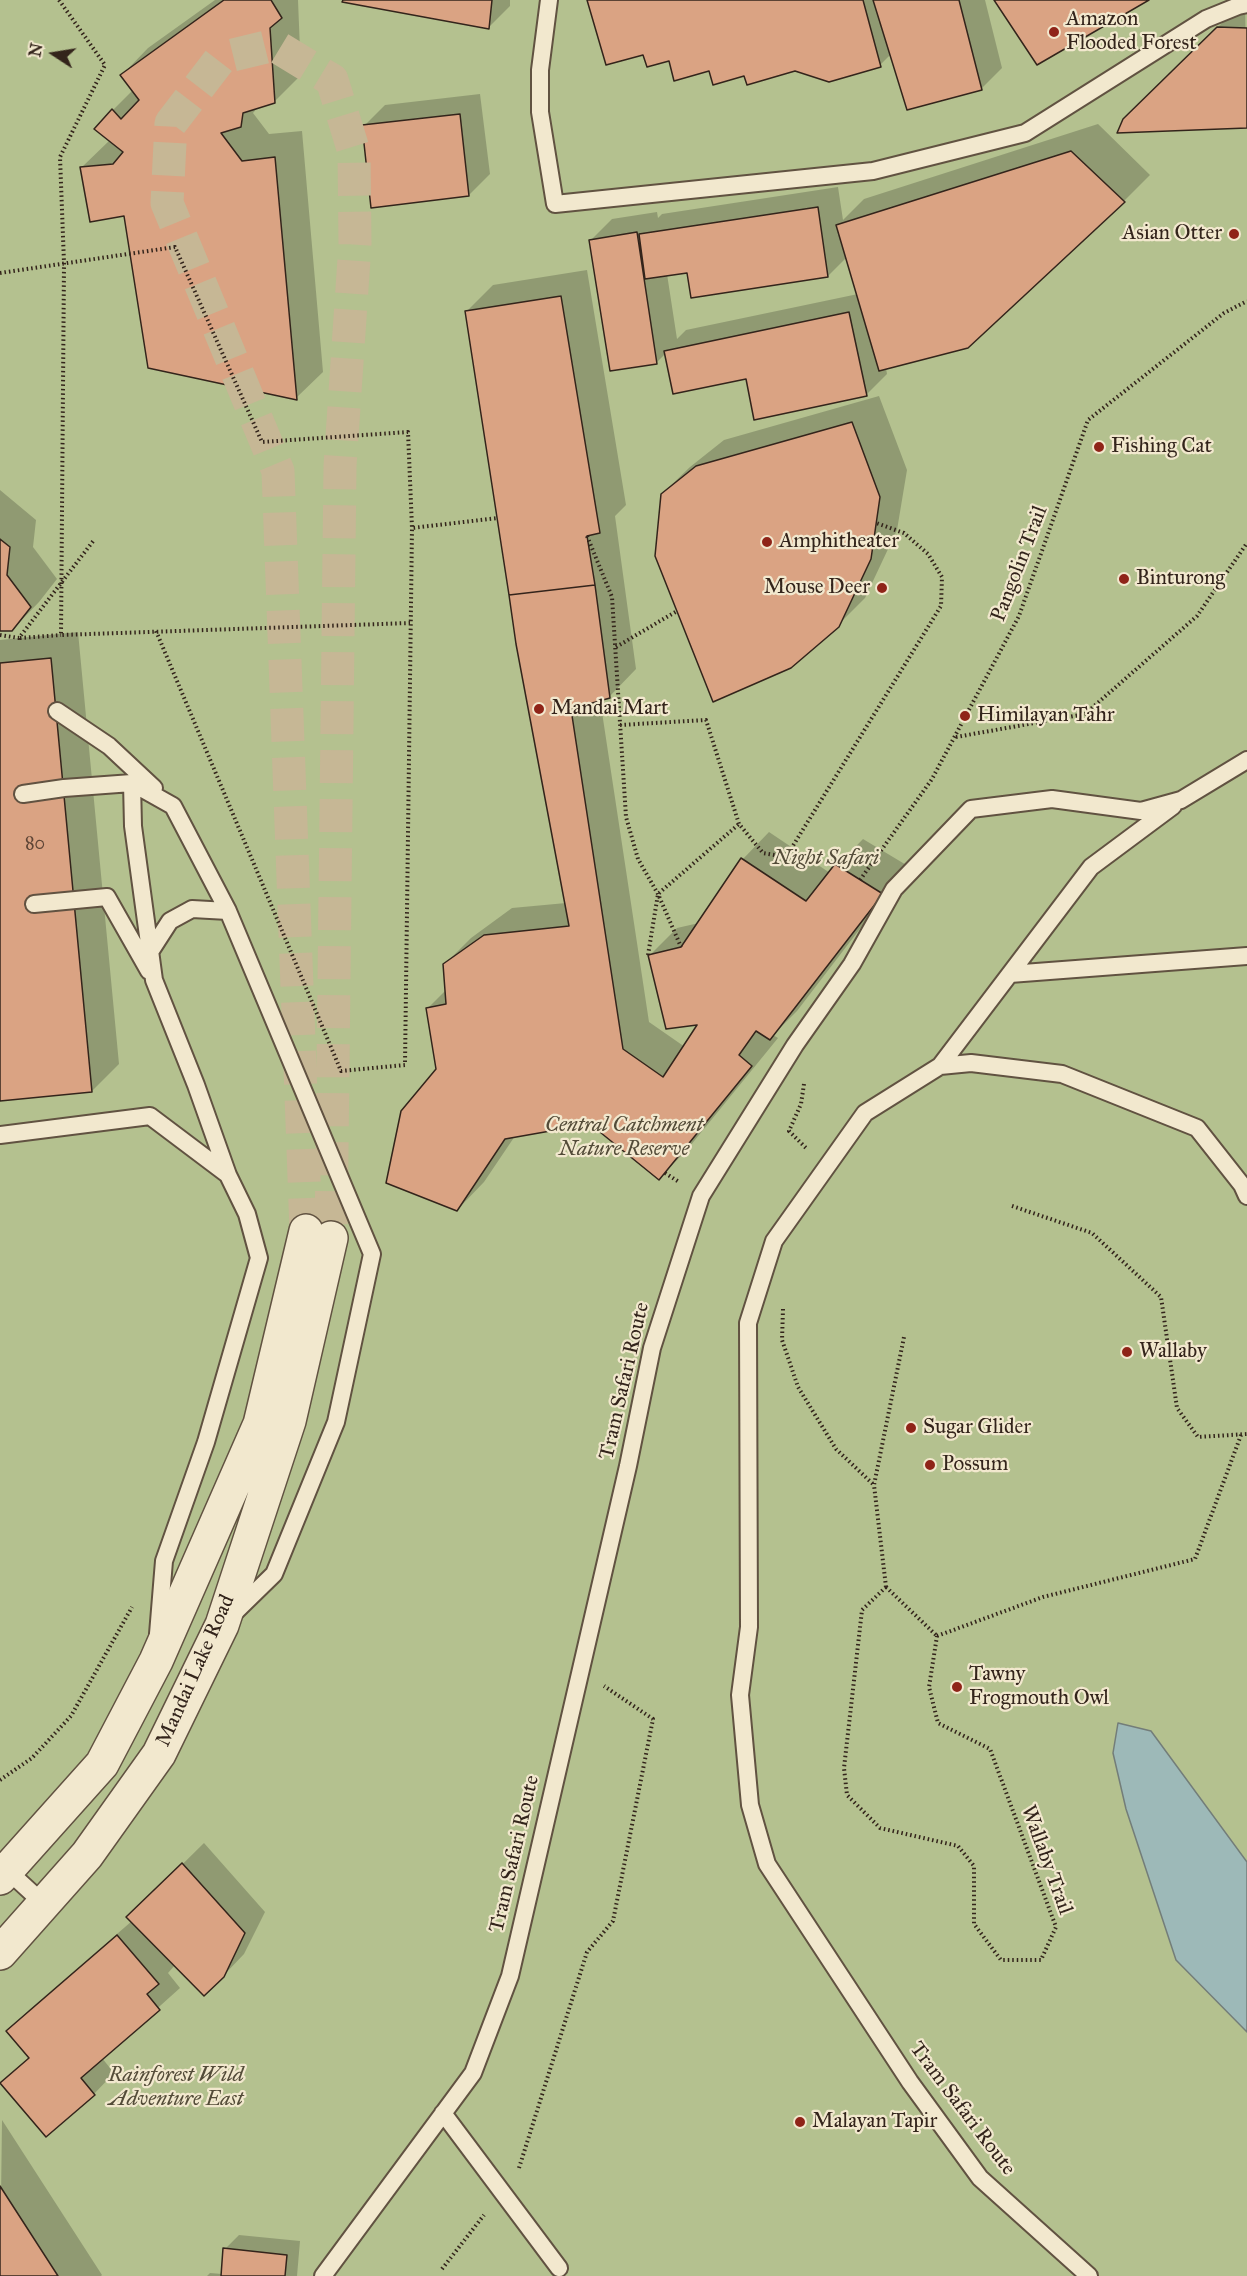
<!DOCTYPE html>
<html>
<head>
<meta charset="utf-8">
<style>
	body { margin:0 }
	#map { position:relative; width:1247px; height:2276px; overflow:hidden; background:#ebdcb4; font-family:"IM FELL Great Primer",serif }
	canvas { display:block }
	.north { position:absolute; left:24px; top:24px; width:60px; height:60px; -webkit-text-stroke:4px #f2e8ce; paint-order:stroke; rotate:282deg; font-size:16px; font-weight:700; line-height:24px; text-align:center; color:#33241b }
	.north::after { content:''; display:block; margin:auto; width:21px; height:27px; background:#33241b; clip-path:polygon(50% 0,100% 100%,50% 72%,0 100%) }
</style>
</head>
<body>
<div id="map">
<canvas width="1247" height="2276"></canvas>
<div class="north">N</div>
</div>
<script>
const ctx = document.querySelector('canvas').getContext('2d');
ctx.lineJoin = 'round';
function paint(path, color) {
  ctx.fillStyle = color;
  ctx.fill(path, 'evenodd');
}
function shape(rows) {
  const path = new Path2D();
  for (const r of rows) {
    path.moveTo(r[0], r[1]);
    for (let i = 2; i < r.length; i += 2) path.lineTo(r[i], r[i + 1]);
  }
  return path;
}
function strokePath(path, color, width, dash) {
  ctx.strokeStyle = color;
  ctx.lineWidth = width;
  ctx.lineCap = dash ? 'butt' : 'round';
  ctx.setLineDash(dash || []);
  ctx.stroke(path);
}
function label(font, color, halo, rows, align = 'center') {
  ctx.font = font + ' "IM FELL Great Primer",serif';
  ctx.lineWidth = 4.5;
  ctx.setLineDash([]);
  ctx.textBaseline = 'middle';
  ctx.strokeStyle = halo;
  ctx.fillStyle = color;
  for (const [text, x, y, turn = 0] of rows) {
    ctx.save();
    ctx.translate(x, y);
    ctx.rotate((+turn || 0) * Math.PI / 180);
    ctx.textAlign = isNaN(turn) ? turn : align;
    if (halo) ctx.strokeText(text, 0, 0);
    ctx.fillText(text, 0, 0);
    ctx.restore();
  }
}
paint(shape([
	[0,0,1247,0,1247,2276,0,2276]
]), '#b4c18f');
const water = shape([
	[1118,1723,1151,1731,1247,1862,1247,2032,1176,1960,1126,1809,1113,1753,1118,1723]
]);
paint(water, '#9db9b8');
strokePath(water, '#737d79', 1.5);
paint(shape([
	[215,0,298,0,301,75,274,102,259,106,253,113,269,134,302,131,323,372,296,398,82,167,110,140,113,110,133,90,122,75,148,48],
	[344,0,510,0,510,6,489,27],
	[589,0,985,0,1002,68,981,89,891,54,880,65,746,74,710,69,644,53],
	[1245,0,1247,126,1125,120],
	[480,94,490,174,469,195,364,126,385,105],
	[1098,124,1150,175,1124,201,886,368,887,374,866,395,747,377,666,353,657,362,591,240,612,219,657,212,658,218,662,214,838,187,843,220,864,199],
	[847,257,858,294,686,330,677,339,667,274,688,271,828,276],
	[587,270,626,505,615,516,636,669,609,697,600,699,649,1022,685,1047,699,1023,650,955,677,928,699,923,743,859,769,832,830,873,863,839,908,866,797,1011,773,1035,778,1038,686,1151,659,1178,591,1122,515,1136,484,1182,457,1210,427,1009,446,990,444,965,471,938,512,908,566,903,466,312,493,285],
	[879,396,907,470,897,530,865,598,838,625,662,494,690,467,724,440],
	[0,490,36,520,33,547,57,579,39,602,12,630,0,629],
	[78,632,119,1064,92,1091,0,1100,0,640],
	[204,1843,265,1912,244,1954,223,1976,175,1965,168,1973,180,1988,102,2058,114,2073,94,2094,2,2083,30,2056,8,2031,29,2010,132,1921,129,1917],
	[2,2120,102,2275,101,2276,0,2276],
	[239,2235,300,2241,297,2276,207,2276,210,2273,222,2274,225,2249]
]), '#0003');
const building = shape([
	[224,0,271,0,282,18,270,28,275,103,243,113,241,127,221,133,242,161,275,157,297,400,148,368,124,216,90,222,80,167,113,164,123,152,94,129,112,109,121,119,139,100,120,75,224,0],
	[343,0,492,0,489,29,342,2,343,0],
	[587,0,863,0,881,67,829,82,795,71,747,85,744,76,713,85,709,71,674,81,669,61,647,67,643,55,606,65,587,0],
	[873,0,959,0,982,90,907,110,873,0],
	[994,0,1149,0,1037,65,994,0],
	[1217,27,1247,28,1247,128,1117,133,1123,119,1217,27],
	[460,114,469,196,371,208,362,125,460,114],
	[1071,151,1125,202,968,348,879,371,836,225,1071,151],
	[818,207,828,277,691,298,687,273,645,279,639,234,818,207],
	[637,232,657,364,610,371,589,240,637,232],
	[561,296,600,533,587,536,595,585,509,595,465,311,561,296],
	[849,312,867,396,754,420,746,379,673,394,664,351,849,312],
	[852,422,880,497,871,559,839,627,791,668,713,702,655,556,661,494,696,466,852,422],
	[0,539,10,547,7,575,31,607,12,631,0,631,0,539],
	[595,585,610,698,571,709,623,1049,663,1077,697,1025,666,1029,648,955,681,947,741,858,806,901,835,864,883,894,770,1040,756,1031,739,1055,752,1066,659,1180,590,1124,505,1139,457,1211,386,1183,401,1111,436,1069,426,1008,446,1004,443,964,484,935,569,926,516,644,509,595,595,585],
	[51,658,92,1092,0,1101,0,663,51,658],
	[182,1863,245,1933,224,1977,204,1996,126,1917,182,1863],
	[117,1935,159,1984,147,1994,160,2010,81,2078,95,2095,46,2137,0,2083,29,2058,6,2031,117,1935],
	[0,2186,58,2276,0,2276,0,2186],
	[223,2248,287,2255,285,2276,221,2276,223,2248]
]);
paint(building, '#daa383');
strokePath(building, '#33241b', 1.5);
strokePath(shape([
	[306,1231,278,471,167,203,171,123,221,58,274,45,332,80,354,152,355,244,340,466,331,1238]
]), '#c6b795', 33, [33, 16]);
const service = shape([
	[549,0,540,70,540,112,555,204,873,171,1025,133,1206,19,1238,6,1247,4],
	[57,711,109,746,154,788],
	[23,794,64,788,132,783],
	[34,904,107,897,149,971],
	[150,952,170,921,192,909,228,911],
	[1010,974,1247,956],
	[940,1066,1091,867,1173,806],
	[0,1135,150,1116,227,1174],
	[158,1634,164,1561,206,1442,259,1258,247,1214,228,1175,196,1085,154,980,133,826,132,783,173,806,228,911,372,1254,336,1422,274,1574,233,1614],
	[7,1870,44,1904],
	[443,2113,559,2268],
	[323,2276,473,2073,510,1976,628,1466,652,1348,701,1196,795,1045,852,964,894,889,971,809,1052,799,1141,811,1181,800,1247,760],
	[1089,2276,980,2178,910,2082,767,1864,750,1805,740,1695,749,1627,748,1323,774,1241,865,1113,940,1066,971,1063,1062,1074,1197,1128,1242,1185,1247,1196]
]);
const minor = shape([
	[0,1878,102,1764,156,1661,260,1424,306,1231],
	[0,1953,87,1855,159,1754,222,1625,289,1421,331,1238]
]);
strokePath(service, '#615241', 20);
strokePath(minor, '#615241', 36);
strokePath(shape([
	[59,0,105,65,60,157,64,263,61,635,410,623],
	[0,273,175,247,262,442,408,432,412,528,498,518],
	[587,536,612,597,626,817,638,859,658,894,681,947],
	[156,631,341,1071,405,1065,412,528],
	[0,635,19,638,94,540],
	[20,638,61,635],
	[616,647,677,611],
	[620,725,706,720,739,824,763,853,786,857,941,606,942,577,928,554,904,533,876,523],
	[956,737,1085,714,1197,616,1247,543],
	[860,880,932,779,1019,616,1088,420,1224,313,1247,301],
	[648,955,658,894,739,824],
	[804,1084,801,1104,789,1131,806,1148],
	[665,1173,679,1182],
	[1012,1206,1092,1233,1161,1297,1177,1408,1198,1437,1247,1434],
	[783,1309,782,1340,798,1387,836,1449,874,1485],
	[886,1587,862,1610,844,1768,847,1795,880,1828,958,1846,974,1866,974,1924,1001,1960,1041,1960,1056,1927,990,1749,938,1723,929,1687,937,1636],
	[886,1587,874,1485,904,1337],
	[886,1587,937,1636],
	[937,1636,1043,1597,1195,1559,1241,1435],
	[0,1780,32,1758,71,1716,132,1607],
	[519,2168,587,1952,613,1921,653,1719,604,1686],
	[442,2269,484,2215]
]), '#33241b', 4, [1.5, 3]);
strokePath(service, '#f2e8ce', 16);
strokePath(minor, '#f2e8ce', 33);
for (const [x, y, r, color] of [
	[1054,32,6,"#8f2418"],
	[1234,234,6,"#8f2418"],
	[1099,447,6,"#8f2418"],
	[767,542,6,"#8f2418"],
	[1124,579,6,"#8f2418"],
	[882,588,6,"#8f2418"],
	[539,709,6,"#8f2418"],
	[965,716,6,"#8f2418"],
	[1127,1352,6,"#8f2418"],
	[911,1428,6,"#8f2418"],
	[930,1465,6,"#8f2418"],
	[957,1687,6,"#8f2418"],
	[800,2122,6,"#8f2418"]
]) {
  const dot = new Path2D();
  dot.arc(x, y, r, 0, 2 * Math.PI);
  ctx.fillStyle = color;
  ctx.fill(dot);
  strokePath(dot, '#f2e8ce', 2);
}
label('18px', '#5d4435', null, [
	["80",35,845]
]);
label('21px', '#33241b', '#f2e8ce', [
	["Amazon",1066,20],
	["Flooded Forest",1066,44],
	["Asian Otter",1222,234,"right"],
	["Fishing Cat",1111,447],
	["Amphitheater",779,542],
	["Binturong",1136,579],
	["Mouse Deer",870,588,"right"],
	["Mandai Mart",551,709],
	["Himilayan Tahr",977,716],
	["Wallaby",1139,1352],
	["Sugar Glider",923,1428],
	["Possum",942,1465],
	["Tawny",969,1675],
	["Frogmouth Owl",969,1699],
	["Malayan Tapir",812,2122]
], 'left');
label('21px', '#33241b', '#f2e8ce', [
	["Pangolin Trail",1020,564,-69],
	["Tram Safari Route",625,1381,-77],
	["Mandai Lake Road",196,1671,-66],
	["Tram Safari Route",515,1854,-77],
	["Wallaby Trail",1046,1860,70],
	["Tram Safari Route",962,2109,53]
]);
label('italic 21px', '#534b38', '#f2e8ce', [
	["Night Safari",826,859],
	["Central Catchment",624,1126],
	["Nature Reserve",624,1150],
	["Rainforest Wild",176,2076],
	["Adventure East",176,2100]
]);
</script>
</body>
</html>
